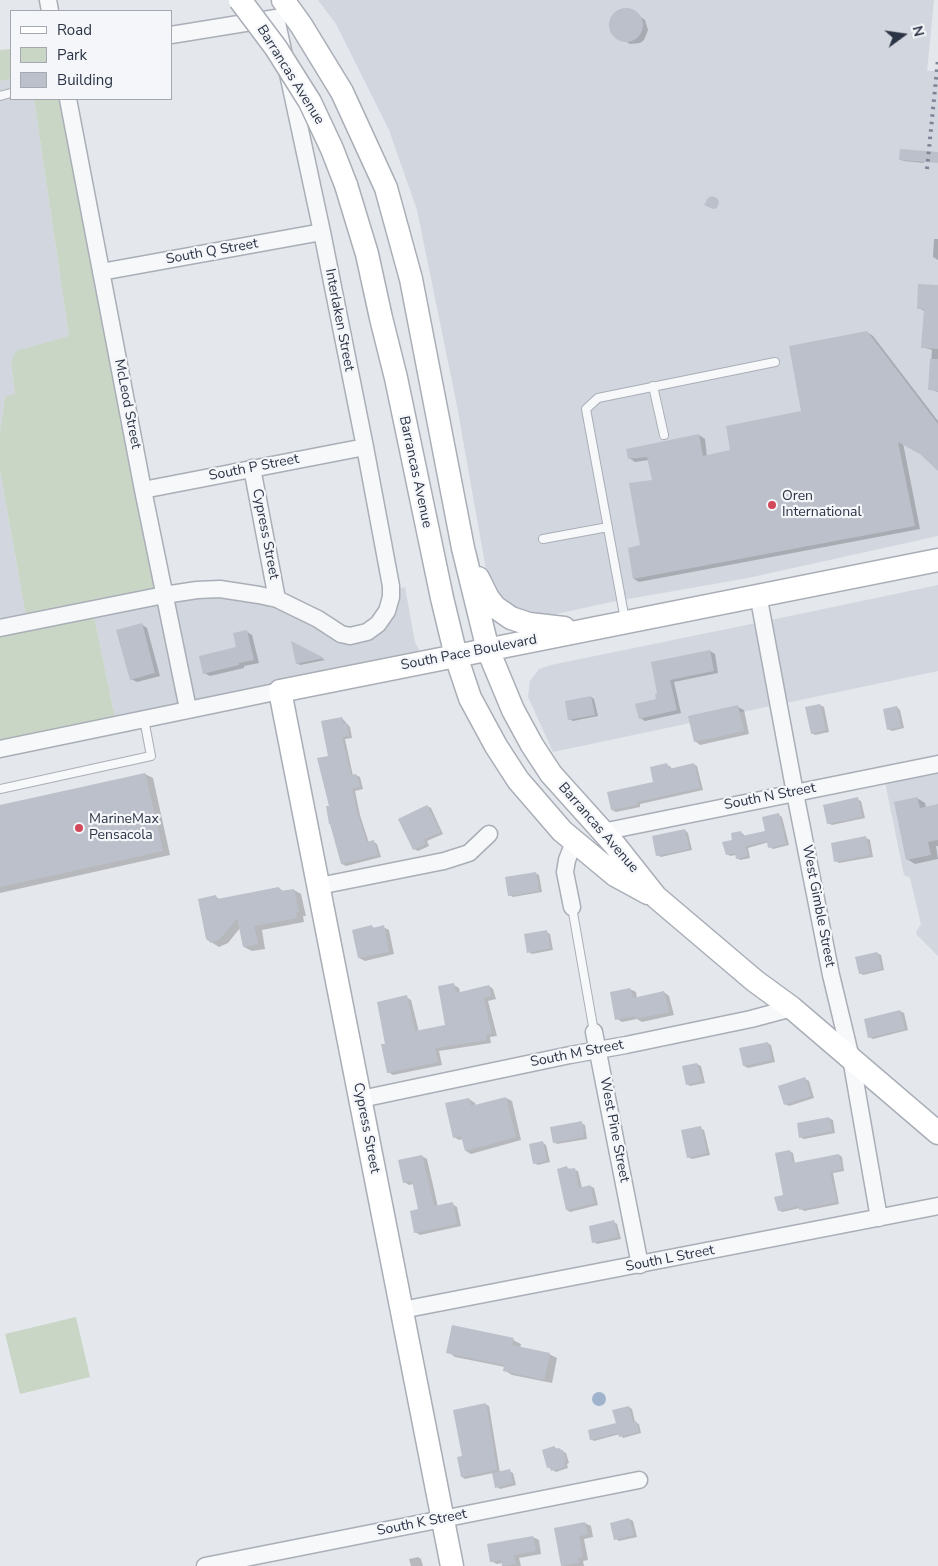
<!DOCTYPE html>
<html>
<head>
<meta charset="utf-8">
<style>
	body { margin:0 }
	#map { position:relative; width:938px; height:1566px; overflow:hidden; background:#e4e7ec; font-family:"Nunito Sans",sans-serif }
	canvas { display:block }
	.legend { position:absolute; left:10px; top:10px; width:162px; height:90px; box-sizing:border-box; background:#f4f6f9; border:1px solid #a4a8b1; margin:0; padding:6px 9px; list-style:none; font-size:15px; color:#2b3445 }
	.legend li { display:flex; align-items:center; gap:10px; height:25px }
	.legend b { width:25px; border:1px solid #a4a8b1 }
	.north { position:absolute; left:878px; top:10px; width:50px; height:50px; -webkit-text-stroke:4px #f4f6f9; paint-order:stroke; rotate:76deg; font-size:14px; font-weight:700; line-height:20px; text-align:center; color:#2b3445 }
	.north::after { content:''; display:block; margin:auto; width:18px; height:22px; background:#2b3445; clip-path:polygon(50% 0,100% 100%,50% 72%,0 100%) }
</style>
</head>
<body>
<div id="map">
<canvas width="938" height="1566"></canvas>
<ul class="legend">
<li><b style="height:6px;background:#fff"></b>Road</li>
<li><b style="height:14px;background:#c9d6c5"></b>Park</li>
<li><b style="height:14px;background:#bbc0ca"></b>Building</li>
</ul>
<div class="north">N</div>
</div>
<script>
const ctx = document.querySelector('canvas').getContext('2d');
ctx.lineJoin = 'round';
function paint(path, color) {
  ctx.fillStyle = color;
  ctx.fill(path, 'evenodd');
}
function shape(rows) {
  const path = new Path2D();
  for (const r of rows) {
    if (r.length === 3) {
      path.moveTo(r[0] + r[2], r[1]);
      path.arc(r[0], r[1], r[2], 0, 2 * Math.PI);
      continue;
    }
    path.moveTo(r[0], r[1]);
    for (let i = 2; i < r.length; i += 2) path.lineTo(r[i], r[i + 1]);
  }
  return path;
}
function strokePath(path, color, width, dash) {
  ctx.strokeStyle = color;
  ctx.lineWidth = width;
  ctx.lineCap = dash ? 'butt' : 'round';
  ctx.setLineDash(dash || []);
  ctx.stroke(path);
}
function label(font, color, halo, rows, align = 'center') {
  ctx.font = font + ' "Nunito Sans",sans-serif';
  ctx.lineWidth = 4.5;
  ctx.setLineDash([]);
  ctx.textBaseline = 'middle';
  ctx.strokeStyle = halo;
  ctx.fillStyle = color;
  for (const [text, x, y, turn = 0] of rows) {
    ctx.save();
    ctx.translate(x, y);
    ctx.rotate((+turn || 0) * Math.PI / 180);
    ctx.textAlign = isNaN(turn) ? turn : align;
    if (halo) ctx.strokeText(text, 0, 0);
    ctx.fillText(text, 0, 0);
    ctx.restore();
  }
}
paint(shape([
	[318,0,934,0,927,71,938,71,938,536,748,578,611,602,552,615,530,615,508,605,494,592,488,581,457,406,417,210,389,130,336,24],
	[11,79,11,99,34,99,69,336,11,362,15,395,5,397,0,431,0,81],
	[0,470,26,616,0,621],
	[938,585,938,671,786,703,771,620],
	[405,587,415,642,422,656,195,701,173,600,219,596,270,605,271,608,275,607,313,625,383,630,391,620,399,589],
	[158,603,180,705,115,718,94,616],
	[756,623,771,706,553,752,528,697,530,681,539,669,551,665],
	[938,771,938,956,917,935,916,932,921,924,910,878,904,875,885,782]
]), '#d2d6de');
paint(shape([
	[11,49,11,79,0,81,0,50],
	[34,99,59,99,155,590,26,616,0,470,0,431,5,397,15,394,11,362,16,351,69,336],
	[94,616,115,718,0,742,0,635],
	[76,1317,90,1377,20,1394,5,1334]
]), '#c9d6c5');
paint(shape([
	[599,1399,7]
]), '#9fb4cc');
paint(shape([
	[626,9,631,10,645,20,648,30,644,40,640,43,630,44,614,35,611,31,610,21,616,12],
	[924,154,924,163,904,161,900,159],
	[934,239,938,239,938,260,933,257],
	[938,287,938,392,929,389,932,350,922,347,925,311,918,308],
	[867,332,873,336,938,421,938,469,920,453,903,443,920,529,639,582,634,579,642,546,653,481,649,460,635,462,629,458,699,435,705,439,707,457,731,451,802,412],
	[141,624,147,628,160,676,137,682,131,679],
	[246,631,252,635,259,663,244,666,244,668,210,676,204,673,237,648],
	[293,643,325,660,300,665,297,663],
	[710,651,715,654,718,673,674,682,681,713,645,721,640,718,658,700,659,694,652,663],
	[591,697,594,699,598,716,573,721,569,719],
	[820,705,824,707,829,732,815,735,812,733],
	[738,707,744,710,749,734,700,745,695,741],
	[897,707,900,710,904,728,892,731,888,729],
	[342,718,350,727,352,738,345,739,353,776,356,775,360,777,363,789,355,791,360,815,369,843,374,842,377,844,381,857,346,866,342,864,331,807,329,757],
	[693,764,697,766,703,790,640,804,640,807,616,812,612,810,654,783,667,765,671,767,671,769],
	[145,774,153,778,170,855,0,893,0,806],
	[917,798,925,803,926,808,938,806,938,846,936,846,938,859,915,864,907,859],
	[857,799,861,801,865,818,832,825,828,823],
	[427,806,431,808,443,834,427,841,429,846,418,851,414,849],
	[779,815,782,817,789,845,773,849,770,847,769,842,748,848,750,858,740,860,737,858,736,855,730,856,727,854,734,840,741,832,745,836,766,832],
	[685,830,688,833,692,850,661,857,657,855],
	[866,838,870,840,873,857,839,863,836,861],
	[535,873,539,875,542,892,513,897,509,895],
	[279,888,284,892,294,890,301,894,306,916,303,916,304,922,262,930,265,949,252,951,244,947,240,928,228,943,219,947,211,942,216,897,221,900],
	[372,927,375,928,383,927,389,930,394,954,365,961,359,958],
	[547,932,550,934,553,950,532,954,529,952],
	[877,953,881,955,884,970,863,975,860,973],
	[454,985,459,988,460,993,489,986,493,989,496,999,488,1001,497,1036,490,1037,491,1043,439,1051,442,1065,393,1075,388,1072,386,1045,406,997,411,1000,419,1032,447,1026],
	[630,989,636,992,637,998,664,992,669,996,674,1015,642,1022,637,1019,622,1022,617,1019],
	[900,1011,904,1013,908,1030,873,1039,869,1037],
	[767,1043,771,1045,775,1062,748,1068,744,1066],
	[697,1064,701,1066,705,1083,690,1086,687,1084,683,1067],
	[805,1079,809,1081,814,1098,789,1106,785,1104],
	[506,1098,512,1101,521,1140,471,1154,466,1151,463,1139,459,1140,454,1137,469,1099,475,1103,476,1106],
	[829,1118,833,1120,835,1133,804,1139,800,1137],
	[581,1123,585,1125,587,1139,557,1144,554,1142],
	[700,1128,704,1130,710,1155,692,1159,688,1157],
	[543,1143,546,1145,550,1162,538,1165,534,1163],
	[789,1151,793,1153,795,1164,839,1155,842,1157,844,1171,833,1173,839,1204,804,1211,800,1208,782,1212,779,1210,785,1196],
	[422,1156,427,1159,438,1207,452,1204,457,1207,461,1226,420,1235,415,1232,419,1210,414,1184,409,1185,404,1182,399,1161],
	[567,1168,578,1171,582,1188,590,1186,594,1188,598,1205,570,1212,567,1210],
	[614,1222,617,1224,621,1239,597,1244,594,1242],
	[513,1340,521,1344,520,1348,549,1354,557,1358,552,1383,512,1375,504,1370,505,1367,455,1357,448,1352],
	[485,1404,489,1406,500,1473,509,1471,513,1473,516,1485,500,1489,497,1487,493,1473,465,1479,462,1477,464,1457],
	[629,1407,632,1409,635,1422,639,1424,641,1433,623,1438,620,1434,594,1441,591,1439,617,1424],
	[554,1447,566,1453,569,1463,567,1464,568,1468,556,1472,548,1467],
	[629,1519,633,1521,637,1537,619,1541,616,1539],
	[585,1523,591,1526,593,1537,584,1539,588,1560,583,1561,584,1566,564,1566,562,1565],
	[533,1537,539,1540,541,1554,519,1558,521,1566,503,1566,502,1563,497,1564,491,1561],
	[418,1557,421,1559,423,1566,411,1566,409,1559]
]), '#0003');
paint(shape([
	[626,25,17],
	[900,149,938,152,938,163,899,160],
	[712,196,717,198,719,202,717,208,713,209,704,205,708,198],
	[918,284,938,285,938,349,921,348,924,309,917,309],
	[867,331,938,424,938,471,920,454,898,442,915,526,633,579,628,548,640,545,629,483,652,480,647,457,628,459,626,449,699,434,703,456,730,450,726,426,801,411,789,346],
	[930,359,938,359,938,391,928,390],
	[142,623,155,673,130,680,116,630],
	[247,630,254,660,239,663,239,665,203,674,199,656,236,647,233,633],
	[291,641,324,658,296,664],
	[710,650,714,671,670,680,677,710,639,719,635,704,656,699,655,694,657,693,651,662],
	[591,696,595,715,568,720,565,701],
	[820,704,826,730,811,734,805,707],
	[738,705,744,731,694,742,688,716],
	[897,706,901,727,887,730,883,709],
	[342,717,343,724,347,723,349,736,342,737,351,775,356,774,360,787,352,789,357,812,367,842,374,840,378,855,341,864,330,824,329,824,326,806,329,806,317,758,328,756,321,721],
	[667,763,669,769,694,763,700,788,637,802,637,805,611,810,607,792,653,782,650,767],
	[145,773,163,851,0,887,0,805],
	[858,797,862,817,827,824,823,805],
	[917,797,920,808,938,804,938,840,928,842,931,855,906,860,894,802],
	[427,805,441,832,424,839,426,844,413,850,398,819],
	[779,813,786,844,768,848,767,841,745,846,748,856,736,859,735,853,726,855,722,842,732,840,731,833,741,831,742,836,765,831,762,817],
	[685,829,689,849,656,856,652,836],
	[866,836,870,855,834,862,831,843],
	[536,872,539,891,508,896,505,877],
	[279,887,280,891,294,889,299,912,296,912,297,918,254,926,258,944,243,947,237,918,220,939,211,943,206,939,198,899,216,895,217,899],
	[372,925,373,928,384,925,389,952,358,958,352,930],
	[547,930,550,948,527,953,524,934],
	[877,952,882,969,859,974,855,957],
	[454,983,456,993,489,985,491,996,484,998,492,1034,486,1035,487,1040,435,1048,438,1062,387,1073,381,1044,385,1044,377,1002,407,995,415,1031,445,1025,438,986],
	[630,988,633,998,664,991,669,1012,635,1019,635,1016,615,1020,610,992],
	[900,1010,905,1029,868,1038,864,1019],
	[768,1042,772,1060,743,1066,739,1048],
	[697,1063,702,1081,686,1085,682,1066],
	[805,1077,811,1096,784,1105,778,1086],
	[506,1097,516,1137,465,1151,461,1136,453,1138,445,1103,469,1098,471,1106],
	[829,1117,832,1131,799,1138,797,1123],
	[582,1121,584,1137,553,1143,550,1127],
	[701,1126,707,1153,687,1158,681,1130],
	[543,1141,547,1161,533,1164,529,1144],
	[790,1150,793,1163,839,1154,842,1169,830,1172,837,1202,799,1210,799,1206,778,1211,774,1197,783,1195,775,1153],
	[422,1155,434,1206,453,1202,457,1224,414,1233,410,1211,418,1209,412,1181,403,1183,398,1160],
	[567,1166,568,1169,575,1168,579,1188,590,1185,595,1203,566,1210,557,1169],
	[614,1220,618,1237,592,1243,589,1226],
	[452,1325,514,1338,512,1345,550,1353,544,1380,503,1371,504,1365,446,1353],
	[486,1403,497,1470,461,1477,457,1457,462,1456,453,1410],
	[629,1406,633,1422,636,1421,639,1432,619,1437,618,1433,590,1440,588,1430,616,1423,612,1410],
	[554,1446,556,1449,560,1448,561,1450,563,1450,566,1461,564,1462,565,1467,551,1471,550,1467,547,1468,542,1450],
	[510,1469,513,1483,495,1488,492,1473],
	[629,1518,634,1535,614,1540,610,1523],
	[585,1522,588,1534,579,1536,583,1557,578,1558,579,1563,561,1566,554,1528],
	[533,1536,536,1551,514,1555,516,1564,502,1566,501,1560,490,1562,487,1544]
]), '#bbc0ca');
const lane = shape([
	[0,96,11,93],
	[653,386,664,435],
	[543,539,608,527],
	[625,620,586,409,598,398,775,362],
	[0,789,151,756,144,719],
	[572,907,594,1032]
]);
const street = shape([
	[48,0,50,11],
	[68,99,143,490,188,709],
	[101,272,322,232],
	[252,468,277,599],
	[143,490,365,447],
	[758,594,795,793,831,975,851,1058,879,1218],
	[0,628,164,595,197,590,220,589,259,595,277,599,318,619,341,634,350,636,367,632,378,624,387,611,391,597,391,586,365,447,322,232,276,18,171,35],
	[0,749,280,691],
	[602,832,938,764],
	[319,886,444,861,469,853,489,834],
	[572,907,565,872,567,860,574,842],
	[594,1032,640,1265],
	[361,1099,570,1055,626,1045,751,1019,792,1008],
	[402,1310,938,1206],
	[205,1566,639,1480]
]);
const secondary = shape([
	[283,0,301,25,342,92,386,188,411,279,463,548,488,650,513,710,532,745,551,774,614,844,656,897,755,981,792,1008,938,1133],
	[346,185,367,254,381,318,396,378,442,598,456,656,470,698,496,746,518,780,562,831,615,875,648,893],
	[478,578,488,598,495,607,511,618,529,624,564,628],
	[452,1566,280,691,938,560]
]);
strokePath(lane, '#a9aeb7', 10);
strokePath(street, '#a9aeb7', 19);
strokePath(secondary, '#a9aeb7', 25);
strokePath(lane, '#f7f8fa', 8);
strokePath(street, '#f7f8fa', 16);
strokePath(secondary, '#fff', 22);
strokePath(shape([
	[927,169,938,59]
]), '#7d8696', 4, [2.5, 5]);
const secondaryBridge = shape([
	[240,0,276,48,310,102,332,149,346,185]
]);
strokePath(secondaryBridge, '#a9aeb7', 25, []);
strokePath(secondaryBridge, '#fff', 22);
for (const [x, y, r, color] of [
	[772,505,5,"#d1495b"],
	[79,828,5,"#d1495b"]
]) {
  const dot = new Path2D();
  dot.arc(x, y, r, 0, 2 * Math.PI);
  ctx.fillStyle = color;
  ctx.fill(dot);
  strokePath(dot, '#f4f6f9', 2);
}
label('14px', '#2b3445', '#f4f6f9', [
	["Barrancas Avenue",290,75,58],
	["South Q Street",212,252,-10],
	["Interlaken Street",339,320,79],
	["McLeod Street",127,404,79],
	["South P Street",254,468,-11],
	["Barrancas Avenue",415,472,78],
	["Cypress Street",265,534,79],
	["South Pace Boulevard",469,653,-11],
	["South N Street",770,797,-11],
	["Barrancas Avenue",598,828,49],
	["West Gimble Street",818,906,79],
	["South M Street",577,1054,-11],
	["Cypress Street",366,1128,79],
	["West Pine Street",614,1130,79],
	["South L Street",670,1259,-11],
	["South K Street",422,1523,-11]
]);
label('14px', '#2b3445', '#f4f6f9', [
	["Oren",782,497],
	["International",782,513],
	["MarineMax",89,820],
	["Pensacola",89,836]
], 'left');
</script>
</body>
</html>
